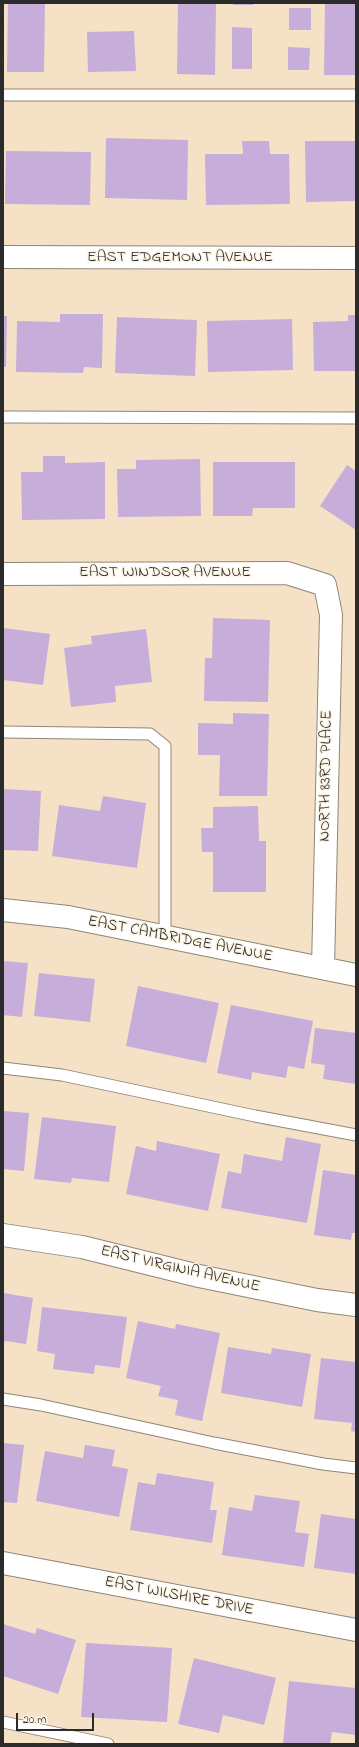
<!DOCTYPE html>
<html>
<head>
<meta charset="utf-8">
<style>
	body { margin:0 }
	#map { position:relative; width:359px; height:1747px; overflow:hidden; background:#f5e1c6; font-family:"Indie Flower",sans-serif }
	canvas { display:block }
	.frame { position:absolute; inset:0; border:4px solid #2b2b2b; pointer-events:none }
	.scale { position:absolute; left:16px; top:1713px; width:78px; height:18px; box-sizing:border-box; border:2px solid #2b2b2b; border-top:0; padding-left:5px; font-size:12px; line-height:14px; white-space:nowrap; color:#2b2b2b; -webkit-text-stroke:3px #fcf5e5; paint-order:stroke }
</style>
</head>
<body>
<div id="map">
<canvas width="359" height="1747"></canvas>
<div class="frame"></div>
<div class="scale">20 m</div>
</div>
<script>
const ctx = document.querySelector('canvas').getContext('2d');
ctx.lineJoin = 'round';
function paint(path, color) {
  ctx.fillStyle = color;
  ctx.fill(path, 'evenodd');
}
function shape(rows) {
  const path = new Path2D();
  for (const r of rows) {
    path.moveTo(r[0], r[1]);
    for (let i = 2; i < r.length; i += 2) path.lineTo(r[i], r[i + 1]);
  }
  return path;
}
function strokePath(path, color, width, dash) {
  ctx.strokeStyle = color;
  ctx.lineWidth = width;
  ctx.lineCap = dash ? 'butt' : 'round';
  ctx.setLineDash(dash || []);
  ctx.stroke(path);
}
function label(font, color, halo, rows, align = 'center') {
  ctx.font = font + ' "Indie Flower",sans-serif';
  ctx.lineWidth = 3;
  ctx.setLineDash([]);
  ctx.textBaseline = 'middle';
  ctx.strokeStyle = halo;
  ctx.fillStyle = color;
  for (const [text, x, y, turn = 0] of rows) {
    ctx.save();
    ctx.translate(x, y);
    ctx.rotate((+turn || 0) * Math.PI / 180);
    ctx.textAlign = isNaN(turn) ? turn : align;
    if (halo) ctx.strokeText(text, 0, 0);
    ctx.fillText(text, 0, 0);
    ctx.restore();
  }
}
paint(shape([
	[8,3,45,3,44,72,7,72],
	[178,3,216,3,215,75,177,74],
	[233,3,253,3,253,5,233,5],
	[325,3,356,3,356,75,324,75],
	[289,8,311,8,311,30,289,30],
	[232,27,252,28,252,69,232,69],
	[134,31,136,71,88,72,87,32],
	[288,47,310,48,309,70,288,70],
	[106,138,188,140,187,200,105,198],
	[242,141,269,141,270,154,289,154,290,204,206,205,205,154,243,154],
	[305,141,356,141,356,201,306,202],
	[6,151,91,152,90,205,5,204],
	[60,314,103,314,102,368,84,367,83,373,16,372,17,321,60,322],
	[348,315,356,315,356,371,314,371,313,322,348,321],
	[3,316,7,316,6,367,3,367],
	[117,317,197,320,195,376,115,373],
	[292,319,293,370,208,372,207,321],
	[43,456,65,456,65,463,105,462,105,519,22,520,21,472,43,472],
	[200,459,201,516,118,517,117,469,136,469,136,460],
	[213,462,295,462,295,508,253,508,252,516,213,516],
	[347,465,356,471,356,530,320,506],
	[213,618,270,620,268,702,204,701,205,658,212,658],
	[3,628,50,634,43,685,3,680],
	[146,629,152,682,115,686,116,702,71,707,64,648,92,644,91,636],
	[233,713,269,714,267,796,219,796,220,755,198,755,198,723,233,724],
	[3,789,41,791,38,851,3,850],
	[103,796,146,803,137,868,52,856,59,805,100,811],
	[258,806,259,841,266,841,266,892,213,892,213,852,202,852,201,828,213,828,213,807],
	[3,961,28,963,22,1017,3,1015],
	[39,973,95,979,90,1022,34,1016],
	[138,986,219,1003,206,1063,126,1046],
	[231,1005,313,1021,304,1069,288,1066,286,1078,252,1072,251,1080,217,1073],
	[315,1028,356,1033,356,1084,323,1079,325,1065,311,1063],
	[3,1111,29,1113,24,1171,3,1169],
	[42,1117,116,1126,109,1182,72,1178,71,1183,34,1179],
	[286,1137,321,1144,307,1223,221,1208,228,1171,241,1174,244,1154,282,1161],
	[157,1141,220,1154,208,1211,126,1194,136,1146,156,1151],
	[323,1170,356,1175,356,1233,352,1233,351,1240,314,1235],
	[3,1293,33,1298,26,1344,5,1341,3,1345],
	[42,1307,127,1317,120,1368,95,1365,94,1374,53,1369,55,1354,37,1351],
	[138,1321,175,1329,176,1324,220,1333,202,1421,175,1415,178,1400,158,1396,161,1386,126,1378],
	[228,1347,271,1354,272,1348,311,1354,302,1407,221,1393],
	[321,1358,356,1362,356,1432,351,1431,352,1423,314,1419],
	[3,1443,24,1445,17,1503,3,1502],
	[85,1445,115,1450,112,1466,128,1469,119,1517,36,1501,45,1451,83,1458],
	[157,1473,214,1482,210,1510,217,1510,212,1543,130,1530,138,1482,155,1485],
	[255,1495,300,1501,295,1532,309,1534,304,1567,222,1555,229,1507,252,1511],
	[321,1514,356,1519,356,1574,314,1568],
	[3,1624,35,1634,37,1628,76,1640,58,1694,3,1676],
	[86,1643,172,1648,167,1722,81,1717],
	[194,1658,276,1678,264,1725,223,1715,219,1733,178,1724],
	[289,1681,356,1688,356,1735,332,1732,330,1744,283,1744]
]), '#c6adda');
const service = shape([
	[3,95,356,95],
	[3,417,356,418],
	[3,732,150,734,165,746,165,937],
	[3,1068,62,1075,255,1116,356,1135],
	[3,1399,41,1405,214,1443,323,1464,356,1468],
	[3,1722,108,1744]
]);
const minor = shape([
	[3,257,356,258],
	[3,574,287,573,325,585,331,615,323,968],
	[3,910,68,917,356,975],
	[3,1235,82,1247,199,1276,317,1300,356,1305],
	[3,1563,356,1630]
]);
strokePath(service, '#908678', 13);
strokePath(minor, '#908678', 24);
strokePath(service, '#fff', 11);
strokePath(minor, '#fff', 22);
label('16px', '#2b2b2b', '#fcf5e5', [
	["EAST EDGEMONT AVENUE",180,258],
	["EAST WINDSOR AVENUE",165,573],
	["NORTH 83RD PLACE",327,776,-89],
	["EAST CAMBRIDGE AVENUE",180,940,11],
	["EAST VIRGINIA AVENUE",180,1270,13],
	["EAST WILSHIRE DRIVE",179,1597,11]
]);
</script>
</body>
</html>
